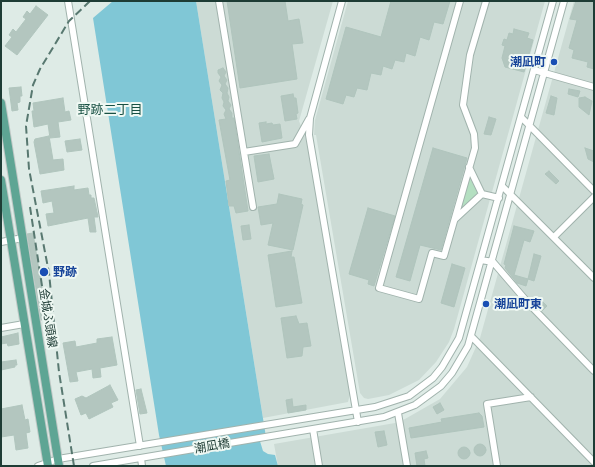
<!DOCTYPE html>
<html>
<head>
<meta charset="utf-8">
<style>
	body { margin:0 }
	#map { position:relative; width:595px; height:467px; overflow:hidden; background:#deebe6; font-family:Lato,sans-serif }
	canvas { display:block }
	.frame { position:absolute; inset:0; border:2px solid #1e3c35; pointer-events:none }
</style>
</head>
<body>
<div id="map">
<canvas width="595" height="467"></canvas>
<div class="frame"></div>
</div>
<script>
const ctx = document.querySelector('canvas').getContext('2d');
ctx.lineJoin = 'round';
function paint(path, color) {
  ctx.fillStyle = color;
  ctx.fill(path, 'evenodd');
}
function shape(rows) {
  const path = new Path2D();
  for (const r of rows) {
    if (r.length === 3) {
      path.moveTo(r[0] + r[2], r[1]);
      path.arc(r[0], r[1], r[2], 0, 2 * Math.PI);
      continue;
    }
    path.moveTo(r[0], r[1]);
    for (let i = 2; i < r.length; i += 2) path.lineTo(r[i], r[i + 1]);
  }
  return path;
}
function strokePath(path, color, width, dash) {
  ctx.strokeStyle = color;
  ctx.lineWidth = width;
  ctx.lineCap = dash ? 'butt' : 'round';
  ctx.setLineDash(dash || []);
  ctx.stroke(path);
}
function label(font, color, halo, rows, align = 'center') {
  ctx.font = font + ' Lato,"Noto Sans JP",sans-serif';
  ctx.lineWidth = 4;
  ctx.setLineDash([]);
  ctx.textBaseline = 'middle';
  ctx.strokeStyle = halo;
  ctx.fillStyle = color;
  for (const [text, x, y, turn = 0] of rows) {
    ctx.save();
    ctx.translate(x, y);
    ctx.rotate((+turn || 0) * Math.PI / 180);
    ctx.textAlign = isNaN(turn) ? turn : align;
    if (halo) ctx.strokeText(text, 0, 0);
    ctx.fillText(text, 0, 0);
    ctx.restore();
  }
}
paint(shape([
	[196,1,333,1,299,121,307,141,350,394,348,402,263,418],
	[348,1,545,1,454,329,449,342,436,362,419,380,389,395,368,399,364,398,360,393,316,135,314,135,315,120],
	[574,1,594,1,594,466,278,466,274,444,395,423,405,419,440,399,467,367,480,338]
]), '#ccdbd5');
paint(shape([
	[469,177,478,193,460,210]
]), '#b4dfc1');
paint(shape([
	[113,1,196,1,266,437,259,438,263,451,268,454,275,455,278,466,166,466,159,435,93,18]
]), '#80c7d6');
const building = shape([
	[227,1,285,1,288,21,299,19,303,43,292,44,297,79,240,88,227,1],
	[391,1,450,1,443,24,434,22,429,40,420,37,415,56,406,53,404,62,395,60,392,69,383,66,381,75,371,73,367,90,357,88,354,97,346,95,343,104,326,99,346,27,381,37,391,1],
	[576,1,594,1,594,69,587,67,588,62,572,58,574,50,569,48,577,20,570,19,576,1],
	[36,6,48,15,17,55,5,46,12,37,9,35,13,29,16,32,26,19,23,17,27,11,30,14,36,6],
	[514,29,529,33,527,38,533,40,524,72,505,67,502,58,505,46,502,45,504,39,507,40,509,33,513,34,514,29],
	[223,68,226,72,224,76,227,80,225,84,228,88,227,93,229,97,228,101,231,105,229,109,232,113,232,118,234,118,248,211,236,213,234,206,229,206,226,181,230,180,219,120,226,119,224,114,226,110,223,106,224,102,222,98,223,93,220,90,222,85,219,81,221,77,218,73,218,70,223,68],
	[21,87,22,96,20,96,20,102,17,103,18,110,12,111,9,88,21,87],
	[569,89,580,91,578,97,568,94,569,89],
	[293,94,294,98,296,98,298,113,296,114,297,119,285,121,281,96,293,94],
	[551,96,557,98,554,115,546,113,551,96],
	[585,97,592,101,589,115,579,107,579,98,585,97],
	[63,98,65,112,69,111,71,120,58,122,60,137,50,138,48,124,34,127,32,111,34,111,33,103,63,98],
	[489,117,496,119,491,135,484,134,489,117],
	[266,122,266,124,272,123,273,125,280,124,282,138,262,142,259,123,266,122],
	[49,136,53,160,63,159,64,170,40,174,34,142,35,139,49,136],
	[80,139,82,150,67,152,65,141,80,139],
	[433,148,467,158,441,250,420,245,410,281,396,277,433,148],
	[585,148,594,151,594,162,588,159,585,148],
	[269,154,274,179,258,182,254,156,269,154],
	[549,171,559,181,556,184,545,174,549,171],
	[74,186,74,190,88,188,89,195,91,195,91,198,94,198,98,217,94,217,96,232,90,232,88,218,48,226,46,214,54,213,52,201,43,203,41,191,74,186],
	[279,194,302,199,301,204,303,205,293,250,268,245,273,223,261,225,258,207,277,204,279,194],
	[368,208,395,216,374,286,368,284,369,280,349,274,368,208],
	[249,225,251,239,243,240,241,226,249,225],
	[514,226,534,231,530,242,524,240,514,275,528,279,526,286,517,283,505,268,506,265,504,264,514,226],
	[33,233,47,319,41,320,27,234,33,233],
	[292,251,291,257,294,257,302,303,276,307,268,255,292,251],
	[534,254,541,256,534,281,528,279,534,254],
	[452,264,465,268,454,307,441,303,452,264],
	[540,299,547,306,542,311,535,304,540,299],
	[296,316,299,324,307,323,311,346,303,347,302,356,287,358,281,318,296,316],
	[18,333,19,344,8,346,7,343,1,344,1,337,18,333],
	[112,337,117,365,100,368,101,377,93,378,92,369,76,372,78,381,70,382,63,343,75,341,76,347,97,343,97,339,112,337],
	[16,360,17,365,15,365,15,367,1,370,1,362,16,360],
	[110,385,118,400,111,403,113,407,89,419,86,413,81,415,75,399,82,396,86,398,110,385],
	[141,389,147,413,140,414,136,390,141,389],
	[292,399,293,407,306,405,306,410,288,413,286,400,292,399],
	[440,403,444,410,437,414,433,407,440,403],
	[22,405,25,420,28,419,30,432,26,433,28,448,16,450,14,435,1,437,1,409,22,405],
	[479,413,482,416,484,427,411,438,409,428,442,422,441,419,479,413],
	[384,431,387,445,378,447,375,432,384,431],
	[480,450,6],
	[464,453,6],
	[426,451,428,458,424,459,425,466,417,466,415,453,426,451]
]);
paint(building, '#b3c6bf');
strokePath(building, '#b0c5bd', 1);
const minor = shape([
	[68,1,140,446],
	[219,1,253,207],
	[342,1,310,118,309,135,358,422],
	[460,1,379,288,419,299,432,253,444,256,475,148,474,134,463,105,470,55,486,1],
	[534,70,594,87],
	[521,117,594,191],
	[244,152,295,144,309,119],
	[469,167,482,194,499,198],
	[502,186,594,278],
	[455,219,482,194],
	[554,237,594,197],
	[1,242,23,238],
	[481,260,493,262,530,305,594,371],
	[1,328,24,324],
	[471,336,594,462],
	[398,413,407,466],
	[313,429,319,466],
	[141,458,142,466],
	[38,466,58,459,375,407,409,396,433,378,442,367,459,338,553,1],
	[93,466,384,417,415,405,441,386,452,373,468,346,564,1],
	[497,466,487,404,531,397]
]);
const major = shape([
	[1,103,59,466],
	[1,180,48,466]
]);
strokePath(minor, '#a1b3ad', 8);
strokePath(major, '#c0c8c6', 10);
strokePath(minor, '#fff', 6);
strokePath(major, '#5ea594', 8);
strokePath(shape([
	[30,207,51,345],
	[74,466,59,372,49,273,29,169,26,126,33,85,40,69,69,21,90,1]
]), '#587870', 2, [8, 4]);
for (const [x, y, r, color] of [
	[554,62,4,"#1a4fb4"],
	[44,272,5,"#1a4fb4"],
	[486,304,4,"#1a4fb4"]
]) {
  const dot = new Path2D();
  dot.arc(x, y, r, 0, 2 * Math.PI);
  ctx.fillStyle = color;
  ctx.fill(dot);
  strokePath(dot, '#eff8f3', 1.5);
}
label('bold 12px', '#164399', '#eff8f3', [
	["潮凪町",546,62,"right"],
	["野跡",53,272],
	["潮凪町東",494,304]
], 'left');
label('12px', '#1e3c35', '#eff8f3', [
	["金城ふ頭線",48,318,81],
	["潮凪橋",212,446,-10]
]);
label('13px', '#185043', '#eff8f3', [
	["野跡二丁目",110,110]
]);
</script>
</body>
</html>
